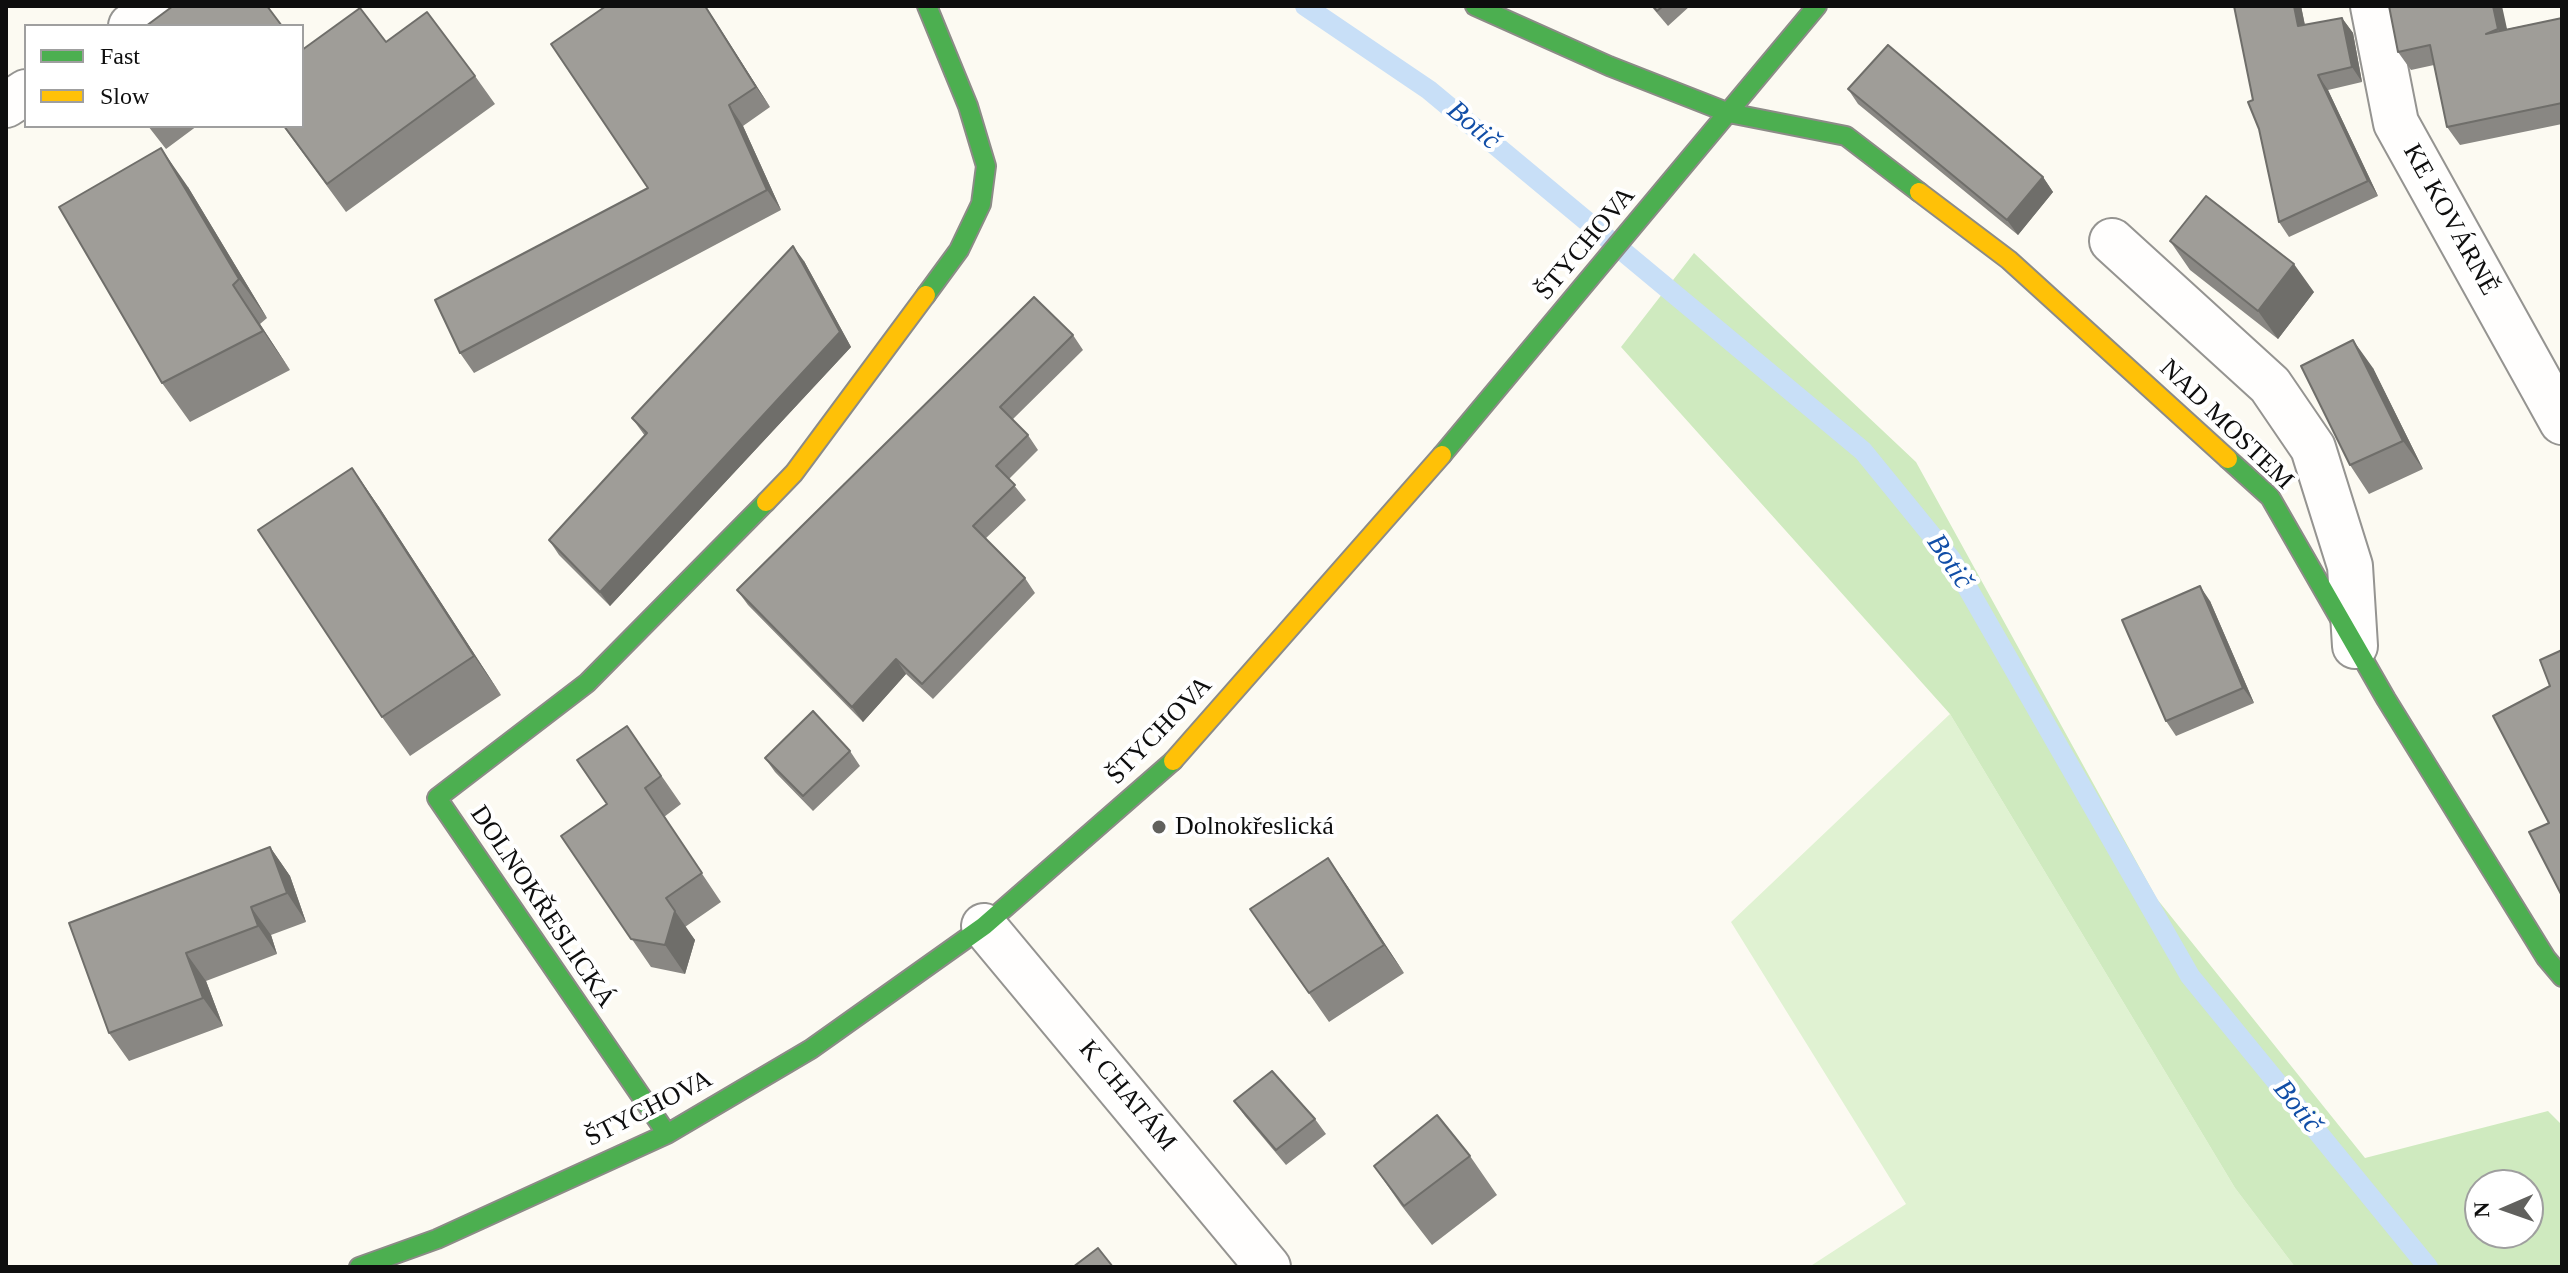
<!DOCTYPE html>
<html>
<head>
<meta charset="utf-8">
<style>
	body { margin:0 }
	#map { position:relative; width:2568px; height:1273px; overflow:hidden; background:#fcfaf2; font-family:Georgia,serif }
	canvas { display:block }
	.frame { position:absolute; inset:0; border:8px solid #0e0e0e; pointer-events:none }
	.legend { position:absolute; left:24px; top:24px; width:280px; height:104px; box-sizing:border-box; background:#fff; border:2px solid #9f9f9f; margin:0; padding:10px 14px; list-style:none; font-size:24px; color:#0e0e0e }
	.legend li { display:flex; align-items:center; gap:16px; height:40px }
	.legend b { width:40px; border:2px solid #9f9f9f }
	.north { position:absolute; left:2464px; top:1169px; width:80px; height:80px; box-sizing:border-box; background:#fff; border:2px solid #9f9f9f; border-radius:50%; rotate:268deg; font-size:22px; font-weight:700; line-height:32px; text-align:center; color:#0e0e0e }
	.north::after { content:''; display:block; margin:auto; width:28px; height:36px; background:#61615e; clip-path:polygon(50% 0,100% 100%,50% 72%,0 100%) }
</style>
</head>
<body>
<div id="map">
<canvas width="2568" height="1273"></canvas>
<div class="frame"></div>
<ul class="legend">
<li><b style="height:10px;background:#4caf50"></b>Fast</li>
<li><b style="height:10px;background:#ffc107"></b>Slow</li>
</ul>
<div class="north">N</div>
</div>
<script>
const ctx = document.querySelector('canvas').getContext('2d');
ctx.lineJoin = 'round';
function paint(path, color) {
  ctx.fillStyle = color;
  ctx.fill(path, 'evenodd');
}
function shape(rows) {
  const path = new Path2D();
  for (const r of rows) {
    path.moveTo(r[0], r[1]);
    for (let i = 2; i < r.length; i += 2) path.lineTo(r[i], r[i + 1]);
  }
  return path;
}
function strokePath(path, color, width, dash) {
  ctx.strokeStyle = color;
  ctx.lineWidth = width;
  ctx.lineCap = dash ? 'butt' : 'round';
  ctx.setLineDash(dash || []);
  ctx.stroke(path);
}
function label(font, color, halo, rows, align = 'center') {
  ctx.font = font + ' Georgia,serif';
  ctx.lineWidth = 8;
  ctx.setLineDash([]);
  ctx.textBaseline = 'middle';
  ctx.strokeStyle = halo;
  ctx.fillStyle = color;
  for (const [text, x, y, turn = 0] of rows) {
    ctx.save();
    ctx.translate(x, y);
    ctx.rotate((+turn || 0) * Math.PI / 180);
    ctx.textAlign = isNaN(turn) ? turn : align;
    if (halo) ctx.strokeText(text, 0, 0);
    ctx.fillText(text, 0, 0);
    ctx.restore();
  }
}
paint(shape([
	[1950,714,2235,1188,2295,1267,1809,1267,1906,1204,1731,922]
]), '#e0f2d2');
paint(shape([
	[1694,253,1916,462,2157,899,2365,1158,2548,1111,2562,1125,2562,1267,2295,1267,2235,1188,1950,714,1621,347],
	[2480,1185,2528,1185,2528,1233,2480,1233]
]), '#cfeabf');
strokePath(shape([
	[1305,6,1429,90,1863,451,1951,559,2190,976,2428,1267]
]), '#c8dff7', 20);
const street = shape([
	[2373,6,2396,123,2562,422],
	[131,26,163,6],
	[6,105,26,92],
	[2112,241,2270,385,2313,448,2350,566,2355,646],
	[984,926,1268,1267]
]);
const fast = shape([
	[1475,6,1609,66,1729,113,1846,136,1919,192],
	[926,295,959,250,981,204,986,166,968,106,927,6],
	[1442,455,1817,6],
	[2228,459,2270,497,2386,699,2546,958,2562,977],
	[667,1134,437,798,587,683,766,502],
	[359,1267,437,1239,667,1134,811,1049,984,926,1173,761]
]);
const slow = shape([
	[1919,192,2009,260,2228,459],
	[766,502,794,473,926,295],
	[1173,761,1442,455]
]);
strokePath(street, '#959491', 48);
strokePath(fast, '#8c8b87', 22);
strokePath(slow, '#8c8b87', 22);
strokePath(street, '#fffefd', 44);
strokePath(fast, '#4caf50', 18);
strokePath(slow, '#ffc107', 18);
paint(shape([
	[705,6,770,107,743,126,781,210,474,373,460,353,648,188],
	[1651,6,1690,6,1668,26],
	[2234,6,2301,6,2305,25,2342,18,2353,33,2362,82,2328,90,2378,196,2289,237,2279,222],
	[2389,6,2507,29,2562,18,2562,124,2460,145,2447,127,2434,65,2411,70,2398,52],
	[386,42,475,76,495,104,346,212,283,126,302,126],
	[1848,89,2043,177,2053,192,2018,235,1858,104],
	[148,126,197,126,166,149],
	[188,187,267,318,260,324,290,370,190,422,162,383],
	[2170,241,2314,292,2278,339,2190,270],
	[804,261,851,347,610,606,559,555,549,540,645,436,632,418],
	[1073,335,1083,350,1012,420,1028,435,1038,450,1009,479,1026,500,985,539,1025,578,1035,593,933,699,906,674,863,722,748,605,737,590],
	[2373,368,2423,469,2369,494,2350,465],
	[352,468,379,507,501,695,410,756,382,717],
	[2210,601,2254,703,2176,736,2166,721],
	[627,726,681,804,664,817,721,902,685,927,695,940,685,974,651,967,561,836,607,804],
	[850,751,860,766,813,811,775,772,765,758],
	[270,847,290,876,306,922,271,935,277,954,206,981,223,1026,129,1061,109,1033],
	[1328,858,1404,973,1329,1022,1250,909],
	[1234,1101,1315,1119,1326,1134,1286,1165,1245,1116],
	[1470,1156,1497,1195,1432,1245,1401,1205,1374,1166]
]), '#898783');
paint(shape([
	[705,6,714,19,770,107,756,87],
	[2294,6,2301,6,2308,41,2298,26],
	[2493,6,2502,6,2511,47,2498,29],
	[2342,18,2353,33,2362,82,2352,67],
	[2318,75,2328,90,2378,196,2368,181],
	[729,105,743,126,781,210,767,190],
	[161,148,188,187,267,318,239,279],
	[2043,177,2053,192,2018,235,2007,220],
	[793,246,804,261,851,347,610,606,600,592],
	[2294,264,2314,292,2278,339,2258,311],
	[233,285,260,324,290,370,263,331],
	[2353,340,2373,368,2423,469,2403,441],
	[352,468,379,507,501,695,474,656],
	[2200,586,2210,601,2254,703,2243,688],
	[896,659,906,674,863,722,852,707],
	[270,847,290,876,306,922,287,893],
	[1328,858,1348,887,1404,973,1384,945],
	[251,907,271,935,277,954,258,926],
	[675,911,695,940,685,974,665,945],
	[186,953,206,981,223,1026,203,998]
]), '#6f6e6a');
const building = shape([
	[173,6,267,6,282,26,146,26,173,6],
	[606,6,705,6,756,87,729,105,767,190,460,353,435,300,648,188,551,44,606,6],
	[1653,6,1663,6,1657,11,1653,6],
	[2234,6,2294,6,2298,26,2342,18,2352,67,2318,75,2368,181,2279,222,2259,129,2248,102,2253,100,2234,6],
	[2389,6,2493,6,2498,29,2486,34,2562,18,2562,103,2447,127,2430,45,2398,52,2389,6],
	[360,8,386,42,427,12,475,76,327,184,284,126,302,126,302,50,360,8],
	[1888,45,2043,177,2007,220,1848,89,1888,45],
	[161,148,239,279,233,285,263,331,162,383,59,207,161,148],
	[2206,196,2294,264,2258,311,2170,241,2206,196],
	[793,246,840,332,600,592,549,540,647,433,632,418,793,246],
	[1034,297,1073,335,1000,407,1028,435,996,466,1015,485,973,526,1025,578,922,684,896,659,852,707,737,590,1034,297],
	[2353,340,2403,441,2350,465,2301,366,2353,340],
	[352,468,474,656,382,717,258,530,352,468],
	[2200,586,2243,688,2166,721,2122,620,2200,586],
	[2562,650,2562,741,2561,742,2562,744,2562,896,2529,832,2549,823,2493,716,2550,686,2540,660,2562,650],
	[813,711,850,751,803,796,765,758,813,711],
	[627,726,661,776,645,788,702,873,666,898,675,911,665,945,631,939,561,836,607,804,577,760,627,726],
	[270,847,287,893,251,907,258,926,186,953,203,998,109,1033,69,923,270,847],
	[1328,858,1384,945,1309,993,1250,909,1328,858],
	[1272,1071,1315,1119,1276,1150,1234,1101,1272,1071],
	[1437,1115,1470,1156,1404,1206,1374,1166,1437,1115],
	[1098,1248,1113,1267,1073,1267,1098,1248]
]);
paint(building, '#9f9d98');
strokePath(building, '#6f6e6a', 2);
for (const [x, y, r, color] of [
	[1159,827,8,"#61615e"]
]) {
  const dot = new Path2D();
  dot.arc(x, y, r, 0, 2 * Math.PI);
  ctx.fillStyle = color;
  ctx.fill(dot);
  strokePath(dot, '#fff', 3);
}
label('26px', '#0e0e0e', '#fff', [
	["KE KOVÁRNĚ",2450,220,61],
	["ŠTYCHOVA",1586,244,-50],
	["NAD MOSTEM",2226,425,44],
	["ŠTYCHOVA",1160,731,-46],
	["DOLNOKŘESLICKÁ",542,907,56],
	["K CHATÁM",1127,1096,50],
	["ŠTYCHOVA",649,1109,-27]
]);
label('26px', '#0e0e0e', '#fff', [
	["Dolnokřeslická",1175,827]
], 'left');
label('italic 28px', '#114ea7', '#fff', [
	["Botič",1473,126,40],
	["Botič",1949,562,56],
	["Botič",2297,1107,51]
]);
</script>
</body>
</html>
